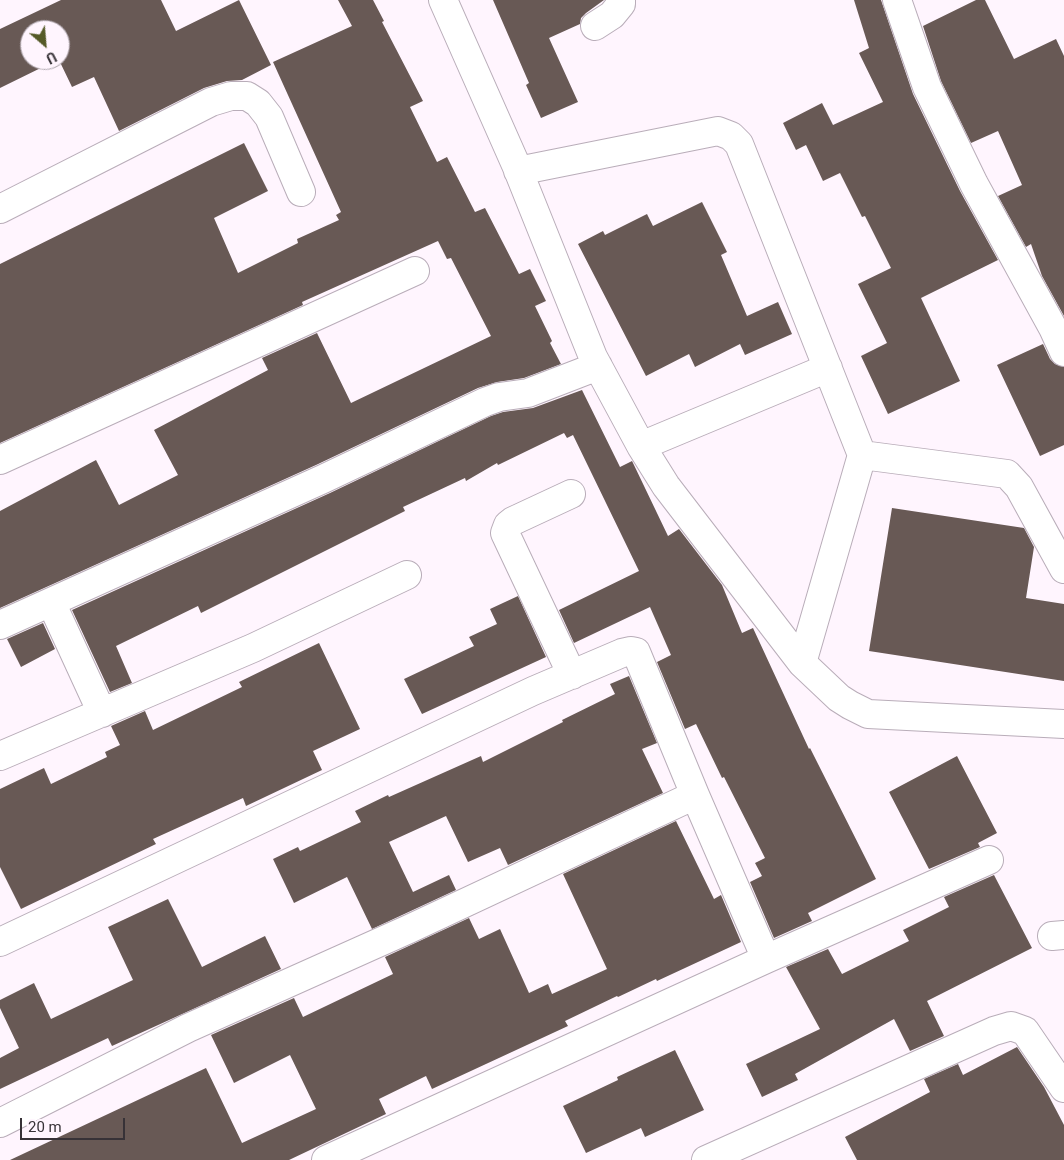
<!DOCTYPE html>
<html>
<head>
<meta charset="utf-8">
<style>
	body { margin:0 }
	#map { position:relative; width:1064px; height:1160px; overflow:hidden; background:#fff5fe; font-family:Roboto,sans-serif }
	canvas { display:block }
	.north { position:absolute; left:20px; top:20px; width:50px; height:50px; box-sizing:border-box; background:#fff5fe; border:1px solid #afa7ae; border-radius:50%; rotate:153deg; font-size:14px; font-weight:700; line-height:20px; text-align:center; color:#373237 }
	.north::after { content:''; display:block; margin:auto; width:18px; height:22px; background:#555a28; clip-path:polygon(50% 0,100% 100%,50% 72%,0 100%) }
	.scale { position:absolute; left:20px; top:1118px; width:105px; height:22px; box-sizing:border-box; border:2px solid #373237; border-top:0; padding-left:6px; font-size:15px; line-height:18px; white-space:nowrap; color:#373237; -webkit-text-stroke:4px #fff5fe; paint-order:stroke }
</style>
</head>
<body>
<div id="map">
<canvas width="1064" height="1160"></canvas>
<div class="north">U</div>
<div class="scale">20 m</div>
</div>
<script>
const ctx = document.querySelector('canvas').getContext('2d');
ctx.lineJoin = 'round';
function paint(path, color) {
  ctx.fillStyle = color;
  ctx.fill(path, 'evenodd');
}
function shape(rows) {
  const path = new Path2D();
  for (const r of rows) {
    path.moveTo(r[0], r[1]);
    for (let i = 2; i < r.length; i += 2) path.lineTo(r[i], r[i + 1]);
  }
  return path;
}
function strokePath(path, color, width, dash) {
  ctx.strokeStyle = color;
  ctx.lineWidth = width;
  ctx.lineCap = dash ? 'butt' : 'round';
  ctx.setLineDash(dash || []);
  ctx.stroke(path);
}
paint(shape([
	[61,0,161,0,176,31,239,0,271,65,242,80,227,81,204,88,119,131,94,77,72,87,59,60,60,60,60,30,30,30,30,60,57,60,0,88,0,29],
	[338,0,373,0,384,21,382,22,423,101,410,107,437,162,447,157,475,212,485,208,519,274,530,269,546,301,535,306,552,341,550,343,561,364,524,378,497,382,478,388,316,465,0,608,0,511,96,460,119,505,178,475,154,430,268,370,262,358,317,333,351,403,491,336,451,258,447,259,438,241,302,302,303,305,0,443,0,264,244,143,268,191,214,218,238,273,298,243,297,239,339,220,336,215,341,212,273,62,352,26],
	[493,0,604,0,586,13,581,18,580,24,549,38,578,102,541,118,526,85,529,83],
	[854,0,881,0,913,94,960,191,998,260,921,298,960,381,888,414,861,356,887,343,858,284,891,268,865,216,862,217,840,173,823,181,806,145,796,150,783,123,822,103,833,125,883,102,859,53,869,48],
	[976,0,985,0,1014,59,1056,39,1064,56,1064,316,1042,276,1031,244,1026,247,998,196,1022,185,998,131,971,143,941,81,923,26],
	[702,202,727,252,721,255,747,316,778,302,792,334,745,355,740,344,695,367,689,354,646,376,578,244,603,231,605,235,647,214,653,226],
	[1043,344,1050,359,1055,364,1064,367,1064,445,1040,456,997,365],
	[582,390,620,467,632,461,633,463,668,536,679,529,722,585,742,633,753,628,809,749,810,748,876,879,808,913,812,921,774,938,750,882,762,876,755,863,765,858,724,777,722,778,696,724,685,729,657,662,671,655,650,607,574,643,559,610,639,571,573,435,567,438,564,433,498,465,497,463,466,481,465,478,403,507,405,511,201,613,198,606,116,646,132,683,110,692,72,610,330,493,491,416,503,412,533,408],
	[892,508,1024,528,1034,547,1026,598,1064,604,1064,681,869,651],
	[518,596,546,657,422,714,404,679,474,646,469,637,497,624,490,609],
	[43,623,55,649,21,667,7,639],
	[319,643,360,729,313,751,322,770,246,806,243,798,153,839,156,844,21,909,0,867,0,789,44,768,51,784,107,757,105,752,120,745,111,726,145,711,153,730,242,687,239,682],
	[629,676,657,743,642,749,663,793,508,865,500,848,468,862,446,816,389,842,413,892,449,875,456,890,372,929,347,877,294,903,273,859,298,847,300,851,361,822,355,811,388,795,389,797,481,756,483,762,563,722,562,720,615,694,610,684],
	[957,756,997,833,978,843,980,847,929,869,889,792],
	[676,821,714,899,721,895,741,942,657,981,656,979,618,997,617,996,565,1021,568,1026,432,1089,426,1076,379,1099,386,1114,289,1160,10,1160,206,1068,242,1143,316,1109,290,1055,234,1083,211,1035,294,998,303,1017,393,974,385,957,469,918,479,939,500,929,529,993,548,984,552,994,607,969,563,874],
	[994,875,1032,948,927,1001,944,1036,910,1051,894,1019,795,1074,798,1080,762,1097,746,1064,820,1029,786,967,828,949,842,974,909,941,903,930,949,907,944,897],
	[168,899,202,967,265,936,281,969,112,1046,108,1038,0,1089,0,1058,19,1048,0,1008,0,1000,34,983,51,1019,133,980,108,927],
	[1017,1047,1044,1087,1064,1125,1064,1160,857,1160,845,1137,930,1092,924,1079,958,1064,963,1075],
	[675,1050,704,1110,645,1137,641,1128,586,1153,563,1106,618,1080,617,1077]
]), '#685955');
const minor = shape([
	[443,0,516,165,593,357,641,446,666,486,802,663,839,698,850,705,868,714,1064,724],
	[897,0,927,87,974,184,1053,328,1064,352],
	[595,26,612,15,621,4,621,0],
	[518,171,718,131,731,136,739,144,862,455],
	[0,209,211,102,231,96,247,96,258,103,269,117,301,192],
	[641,446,828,368],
	[0,460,415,271],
	[571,494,513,521,508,525,505,533,572,675],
	[51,602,102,713],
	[0,625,323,479,485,402,499,397,528,393,598,366],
	[802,663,862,455,1007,474,1019,487,1064,569],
	[0,756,253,648,407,575],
	[1052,936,1064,935],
	[0,942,533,691,622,653,631,651,636,652,695,795,766,959],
	[0,1123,188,1028,409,929,695,795],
	[326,1160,766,959,989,860],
	[706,1160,994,1031,1011,1026,1025,1031,1064,1088]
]);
strokePath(minor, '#b9adb9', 30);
strokePath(minor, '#fff', 28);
</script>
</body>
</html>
